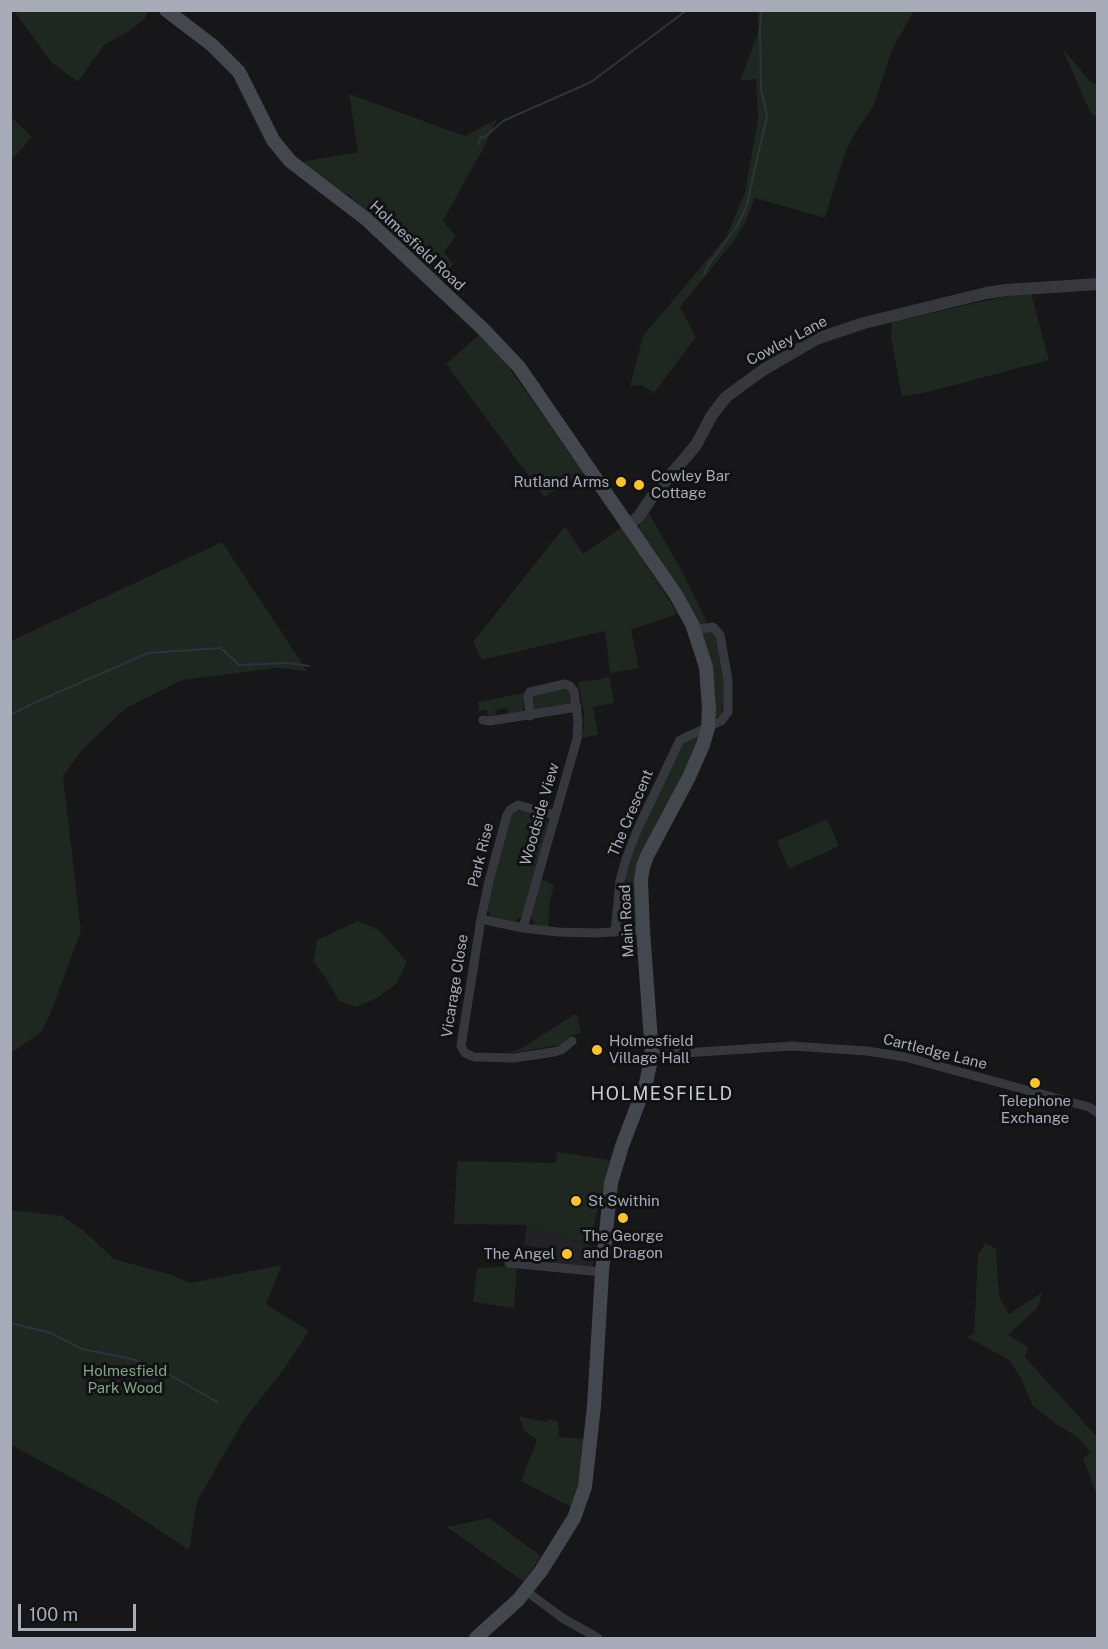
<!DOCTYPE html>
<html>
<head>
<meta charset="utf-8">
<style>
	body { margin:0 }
	#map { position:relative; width:1108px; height:1649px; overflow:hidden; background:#171619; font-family:"Public Sans",sans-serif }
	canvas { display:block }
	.frame { position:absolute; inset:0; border:12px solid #a8acb9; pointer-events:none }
	.scale { position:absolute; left:18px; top:1604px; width:118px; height:27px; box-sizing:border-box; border:3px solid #a8acb9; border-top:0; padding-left:8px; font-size:18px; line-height:21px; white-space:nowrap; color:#a8acb9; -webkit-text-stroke:4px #121114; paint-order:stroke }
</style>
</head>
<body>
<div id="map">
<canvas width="1108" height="1649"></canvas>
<div class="frame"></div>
<div class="scale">100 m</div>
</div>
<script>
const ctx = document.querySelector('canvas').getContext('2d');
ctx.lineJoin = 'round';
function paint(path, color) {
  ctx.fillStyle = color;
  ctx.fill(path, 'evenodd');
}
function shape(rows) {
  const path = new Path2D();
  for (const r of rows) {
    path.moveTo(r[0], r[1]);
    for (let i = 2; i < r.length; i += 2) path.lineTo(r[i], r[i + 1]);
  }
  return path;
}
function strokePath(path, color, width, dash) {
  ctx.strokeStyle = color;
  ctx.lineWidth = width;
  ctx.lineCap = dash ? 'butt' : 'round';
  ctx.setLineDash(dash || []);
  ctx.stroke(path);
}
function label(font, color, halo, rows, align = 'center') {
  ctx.font = font + ' "Public Sans",sans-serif';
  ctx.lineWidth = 6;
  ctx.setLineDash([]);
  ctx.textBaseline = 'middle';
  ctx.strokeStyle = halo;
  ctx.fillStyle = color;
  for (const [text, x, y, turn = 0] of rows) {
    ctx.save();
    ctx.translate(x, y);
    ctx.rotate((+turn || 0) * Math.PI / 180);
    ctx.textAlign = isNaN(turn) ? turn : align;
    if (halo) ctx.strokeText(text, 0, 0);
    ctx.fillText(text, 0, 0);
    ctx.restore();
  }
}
paint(shape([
	[527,1225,594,1247,593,1266,552,1266,554,1250,524,1245]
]), '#232226');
paint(shape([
	[14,11,148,11,145,18,131,30,104,45,78,82,52,63],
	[758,11,914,11,892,50,873,107,852,138,846,150,825,218,755,198,746,221,733,242,680,307,696,337,654,393,642,385,630,386,643,336,726,237,745,192,758,118,756,79,740,81,758,33],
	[1062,48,1090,81,1097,85,1097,117,1091,114],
	[349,94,465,136,497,119,486,143,443,221,456,236,444,252,453,264,442,281,350,196,326,183,301,162,358,152],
	[11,117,32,137,11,161],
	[1031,293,1049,360,924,393,902,396,891,338,892,322,1011,295],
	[480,334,502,358,584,473,544,497,446,364],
	[647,510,683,573,711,631,716,635,725,687,723,708,720,715,714,719,712,677,638,529],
	[565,526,583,554,622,527,673,606,677,614,631,630,639,668,610,673,605,631,482,660,473,642],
	[222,542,307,671,276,668,182,680,126,708,82,750,63,776,81,931,49,1017,41,1032,11,1053,11,641],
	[609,676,614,703,593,707,598,735,580,738,584,727,584,712,578,682,602,679],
	[562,688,570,691,572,702,569,705,534,710,531,705,532,695],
	[524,693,523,713,509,715,507,708,495,710,496,716,488,718,487,710,479,711,478,702],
	[695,736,700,739,650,840,638,925,624,926,619,923,621,893,630,859,653,802,681,742],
	[527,810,542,814,547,818,548,823,523,914,515,922,491,916,486,908,509,818,517,811],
	[827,819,839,846,789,869,777,841],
	[539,878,554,885,550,900,548,928,535,925,530,916],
	[358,921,379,930,407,962,396,984,377,998,356,1007,339,1001,326,978,313,962,317,940],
	[577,1014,581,1033,570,1036,560,1045,506,1054,524,1047,573,1015],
	[557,1152,610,1160,589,1245,527,1225,454,1224,457,1161,556,1163],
	[11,1210,62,1216,84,1231,114,1259,172,1275,190,1283,282,1265,266,1304,309,1331,284,1369,246,1417,197,1501,189,1550,113,1500,11,1445],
	[986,1243,996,1249,999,1296,1009,1314,1043,1292,1037,1308,1008,1335,1028,1347,1025,1357,1097,1437,1097,1495,1083,1459,1090,1451,1077,1437,1055,1423,1033,1406,1021,1378,1009,1360,967,1337,974,1333,978,1254],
	[508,1266,517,1266,514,1308,473,1302,477,1268],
	[519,1416,546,1422,548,1419,558,1422,559,1437,584,1439,582,1471,578,1490,571,1507,521,1481,537,1440,524,1431],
	[489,1518,541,1556,524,1582,447,1527]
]), '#1e2720');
strokePath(shape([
	[478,144,481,137,484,138,503,121,591,82,687,10],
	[704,275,707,267,737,226,747,205,755,168,767,116,761,89,760,28,762,10],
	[10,715,34,703,148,653,221,648,239,665,288,663,309,666],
	[10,1323,51,1333,82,1349,132,1359,168,1374,217,1402]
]), '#2c343d', 2);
strokePath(shape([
	[483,720,490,721,577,707],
	[555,815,518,805,510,810,507,815,489,881,481,919,461,1046,465,1053,474,1057,514,1058,554,1052,561,1050,572,1041],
	[481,919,523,928,558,932,595,933,643,930],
	[523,928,577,739,578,721,574,691,570,686,565,684,530,692,528,696,530,716],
	[615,932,620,881,626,859,638,828,680,740,721,721,728,712,728,680,720,635,713,627,694,630],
	[652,1055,792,1046,867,1051,905,1057,1089,1107,1098,1113],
	[509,1263,602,1272],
	[526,1591,564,1619,598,1638]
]), '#37383e', 9);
strokePath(shape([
	[629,525,639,516,652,497,696,445,712,415,726,397,763,370,816,339,864,323,986,293,1006,290,1098,284]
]), '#37383e', 12);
strokePath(shape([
	[166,10,212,45,239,72,273,140,290,161,366,219,483,329,519,367,676,595,692,624,706,667,709,709,708,728,703,745,689,777,647,856,643,867,641,880,643,930,652,1055,646,1083,622,1146,611,1183,602,1272,594,1406,585,1487,574,1518,541,1571,518,1600,476,1638]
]), '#45474e', 14);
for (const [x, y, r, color] of [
	[621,482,6,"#fac32d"],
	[639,485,6,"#fac32d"],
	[597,1050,6,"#fac32d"],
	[1035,1083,6,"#fac32d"],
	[576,1201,6,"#fac32d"],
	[623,1218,6,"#fac32d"],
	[567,1254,6,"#fac32d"]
]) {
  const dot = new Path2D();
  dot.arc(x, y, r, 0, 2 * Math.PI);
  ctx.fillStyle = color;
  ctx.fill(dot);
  strokePath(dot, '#121114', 2);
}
label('15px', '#a8acb9', '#121114', [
	["Holmesfield Road",417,246,43],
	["Cowley Lane",787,341,-28],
	["The Crescent",631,813,-67],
	["Woodside View",540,814,-74],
	["Park Rise",481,855,-76],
	["Main Road",627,921,-93],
	["Vicarage Close",455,986,-81],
	["Cartledge Lane",935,1052,14]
]);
label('15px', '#a8acb9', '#121114', [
	["Cowley Bar",651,476],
	["Cottage",651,493],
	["Rutland Arms",609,482,"right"],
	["Holmesfield",609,1041],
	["Village Hall",609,1058],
	["Telephone",1035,1101,"center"],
	["Exchange",1035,1118,"center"],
	["St Swithin",588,1201],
	["The George",623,1236,"center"],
	["and Dragon",623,1253,"center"],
	["The Angel",555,1254,"right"]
], 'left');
label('15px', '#7ea583', '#121114', [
	["Holmesfield",125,1371],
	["Park Wood",125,1388]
]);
ctx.letterSpacing = '1.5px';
label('18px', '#c9ccd5', '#121114', [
	["HOLMESFIELD",662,1094]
]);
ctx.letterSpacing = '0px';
</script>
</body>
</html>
